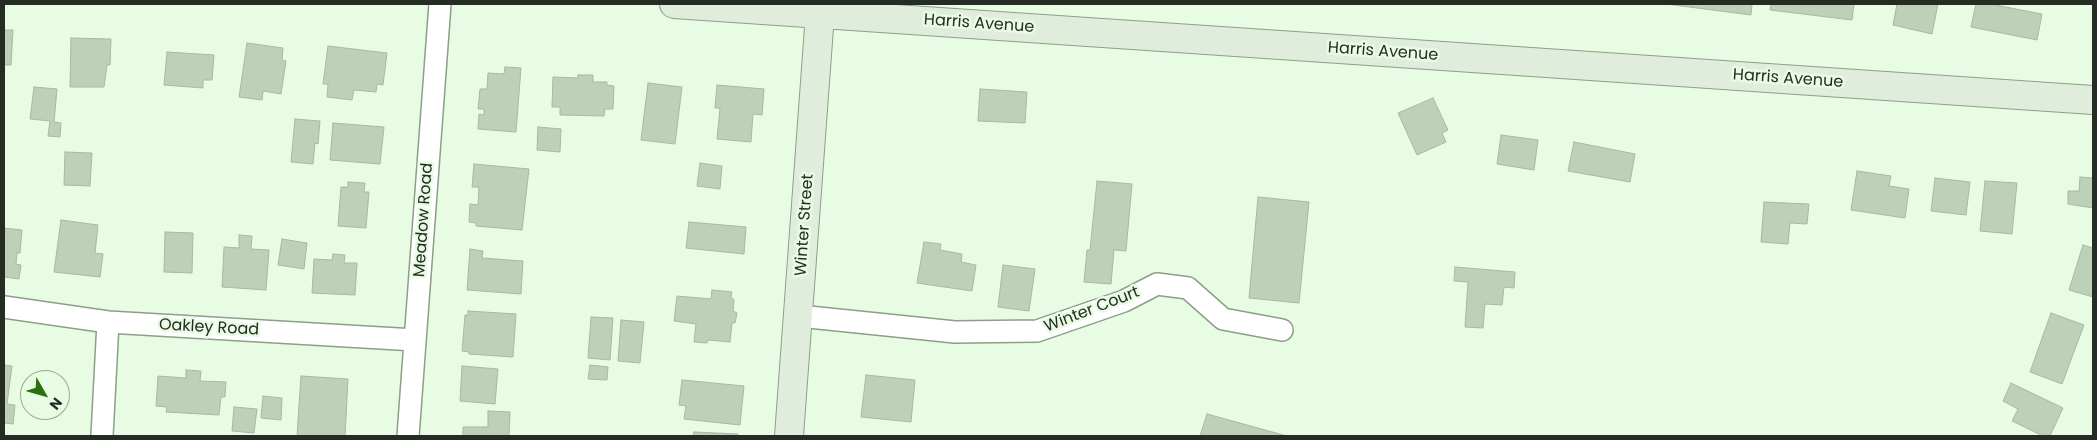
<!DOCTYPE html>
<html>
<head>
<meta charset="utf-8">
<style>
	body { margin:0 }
	#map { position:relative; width:2097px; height:440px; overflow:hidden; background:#e8fce3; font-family:Poppins,sans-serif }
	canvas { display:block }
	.frame { position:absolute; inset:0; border:5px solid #252c23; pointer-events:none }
	.north { position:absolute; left:20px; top:370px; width:50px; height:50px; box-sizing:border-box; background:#e8fce3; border:1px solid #9aa996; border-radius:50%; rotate:128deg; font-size:14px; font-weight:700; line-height:20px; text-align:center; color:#252c23 }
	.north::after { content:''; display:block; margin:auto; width:18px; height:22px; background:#29700f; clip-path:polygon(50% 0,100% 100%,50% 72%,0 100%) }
</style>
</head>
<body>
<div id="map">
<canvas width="2097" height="440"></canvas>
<div class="frame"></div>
<div class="north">N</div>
</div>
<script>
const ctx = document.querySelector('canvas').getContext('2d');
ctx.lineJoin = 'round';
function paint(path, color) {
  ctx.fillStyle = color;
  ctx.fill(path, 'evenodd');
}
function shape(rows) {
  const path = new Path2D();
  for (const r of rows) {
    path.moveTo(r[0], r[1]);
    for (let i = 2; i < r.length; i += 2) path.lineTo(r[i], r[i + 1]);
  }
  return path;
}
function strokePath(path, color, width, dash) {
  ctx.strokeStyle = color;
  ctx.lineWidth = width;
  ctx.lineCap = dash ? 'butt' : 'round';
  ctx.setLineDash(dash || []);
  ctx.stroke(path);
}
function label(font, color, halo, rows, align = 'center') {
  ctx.font = font + ' Poppins,sans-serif';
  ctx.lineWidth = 5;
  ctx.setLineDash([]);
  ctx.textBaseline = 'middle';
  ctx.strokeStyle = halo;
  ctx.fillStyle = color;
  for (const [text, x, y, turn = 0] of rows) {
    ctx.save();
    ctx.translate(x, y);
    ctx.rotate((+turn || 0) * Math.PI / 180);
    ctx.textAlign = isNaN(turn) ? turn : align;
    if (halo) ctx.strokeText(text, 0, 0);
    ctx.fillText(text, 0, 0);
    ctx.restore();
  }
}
const building = shape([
	[1666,4,1752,4,1751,15,1666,4],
	[1771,4,1854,4,1852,20,1770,10,1771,4],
	[1897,4,1938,4,1932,34,1893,25,1897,4],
	[1976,4,1990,4,2042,14,2037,40,1971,27,1976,4],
	[4,30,13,30,11,65,4,65,4,30],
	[71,38,111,39,110,65,107,65,104,87,70,87,71,38],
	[247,43,283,48,282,60,286,61,281,94,263,91,262,100,239,97,247,43],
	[328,46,387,53,383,85,377,84,376,92,354,90,352,100,327,97,328,84,323,84,328,46],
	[167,52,214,55,212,80,203,80,203,88,164,85,167,52],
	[505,67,521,68,516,132,478,129,479,114,484,115,484,109,478,109,480,89,487,89,488,73,504,74,505,67],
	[578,75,593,75,593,82,607,82,607,85,614,86,613,109,605,109,604,116,560,115,560,107,552,107,553,77,578,78,578,75],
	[648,83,682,87,675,144,641,140,648,83],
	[717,85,764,89,762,115,753,114,751,142,717,139,720,108,715,108,717,85],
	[34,87,57,89,54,122,61,123,60,137,48,136,50,121,30,119,34,87],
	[980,89,1027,92,1025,123,978,121,980,89],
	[1433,98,1448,130,1442,133,1446,142,1417,155,1398,113,1433,98],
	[295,119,320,121,318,144,315,143,313,164,291,162,295,119],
	[333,123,384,127,380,164,330,160,333,123],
	[538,127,561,129,560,152,537,150,538,127],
	[1501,135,1538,140,1534,170,1497,164,1501,135],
	[1574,142,1635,154,1630,182,1568,171,1574,142],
	[65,152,92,153,90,186,64,185,65,152],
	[700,163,722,166,720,189,697,186,700,163],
	[474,164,529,169,522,230,476,226,476,223,469,222,470,204,478,205,479,187,472,187,474,164],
	[1857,171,1891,176,1889,186,1909,189,1905,218,1851,210,1857,171],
	[2080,177,2093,178,2093,208,2068,204,2068,191,2079,191,2080,177],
	[1935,178,1970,182,1966,215,1931,211,1935,178],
	[1097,181,1132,184,1126,251,1114,250,1111,284,1084,282,1087,250,1090,250,1097,181],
	[1985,181,2017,183,2012,234,1980,231,1985,181],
	[348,182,365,183,364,192,369,192,366,228,338,226,341,187,348,187,348,182],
	[1258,197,1309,202,1299,303,1249,298,1258,197],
	[1764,202,1809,204,1807,224,1790,223,1788,244,1761,242,1764,202],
	[61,220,98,225,95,253,103,254,100,277,54,272,61,220],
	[689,222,746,227,744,254,686,248,689,222],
	[4,228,22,230,20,253,17,253,16,264,21,265,19,279,4,277,4,228],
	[165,232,193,233,192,273,164,272,165,232],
	[239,235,252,236,251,249,269,250,266,290,222,287,224,247,239,248,239,235],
	[282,239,307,243,304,269,278,265,282,239],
	[924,242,941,244,940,250,962,254,961,262,976,265,972,291,917,283,924,242],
	[2083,245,2093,248,2093,297,2069,290,2083,245],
	[470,249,483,251,482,258,523,261,521,294,467,290,470,249],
	[333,254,345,255,344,263,357,263,355,295,312,293,314,259,332,260,333,254],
	[1003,265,1035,269,1029,311,998,307,1003,265],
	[1455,267,1515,272,1514,288,1504,287,1502,305,1485,304,1483,328,1465,327,1468,282,1454,281,1455,267],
	[712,290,732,292,731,297,734,300,733,311,737,313,735,323,732,323,730,342,708,340,707,343,694,342,696,324,674,321,677,296,711,299,712,290],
	[468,311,516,314,513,357,469,354,469,352,462,351,465,315,468,315,468,311],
	[2051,313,2084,325,2062,384,2030,372,2051,313],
	[591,317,613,318,610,360,588,358,591,317],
	[621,320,644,322,640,363,618,361,621,320],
	[4,365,12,366,7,404,15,405,13,424,4,423,4,365],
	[590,365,608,367,607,380,588,379,590,365],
	[462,366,498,369,495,404,460,401,462,366],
	[186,370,201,371,200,381,226,382,225,397,221,397,219,415,166,412,167,407,156,406,158,376,186,378,186,370],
	[866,375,915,380,911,422,861,417,866,375],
	[301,376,348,379,345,436,297,436,301,376],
	[682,380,744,386,740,425,684,419,686,406,679,405,682,380],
	[2011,383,2063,408,2050,436,2043,436,2012,421,2018,409,2003,401,2011,383],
	[263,396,282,398,281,420,261,418,263,396],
	[234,407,257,409,254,433,232,431,234,407],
	[488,411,510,412,509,436,463,436,463,427,488,427,488,411],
	[1207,414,1287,436,1200,436,1207,414],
	[694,432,738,434,738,436,693,436,694,432]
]);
paint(building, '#bdd1b8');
strokePath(building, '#a6b9a2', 1);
const street = shape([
	[4,307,108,322,415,340],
	[799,316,955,332,1037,331,1124,301,1157,284,1188,288,1223,319,1282,330],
	[102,436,108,322],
	[408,436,440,4]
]);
const secondary = shape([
	[674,4,2093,100],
	[789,436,820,14]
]);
strokePath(street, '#8d9f88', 24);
strokePath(secondary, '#8d9f88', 30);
strokePath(street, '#fff', 21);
strokePath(secondary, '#e0eddc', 28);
label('16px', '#252c23', '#e8fce3', [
	["Harris Avenue",979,24,4],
	["Harris Avenue",1383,52,4],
	["Harris Avenue",1788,79,4],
	["Meadow Road",424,220,-86],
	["Winter Street",805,225,-86],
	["Winter Court",1092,310,-21],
	["Oakley Road",209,328,3]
]);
</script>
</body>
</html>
